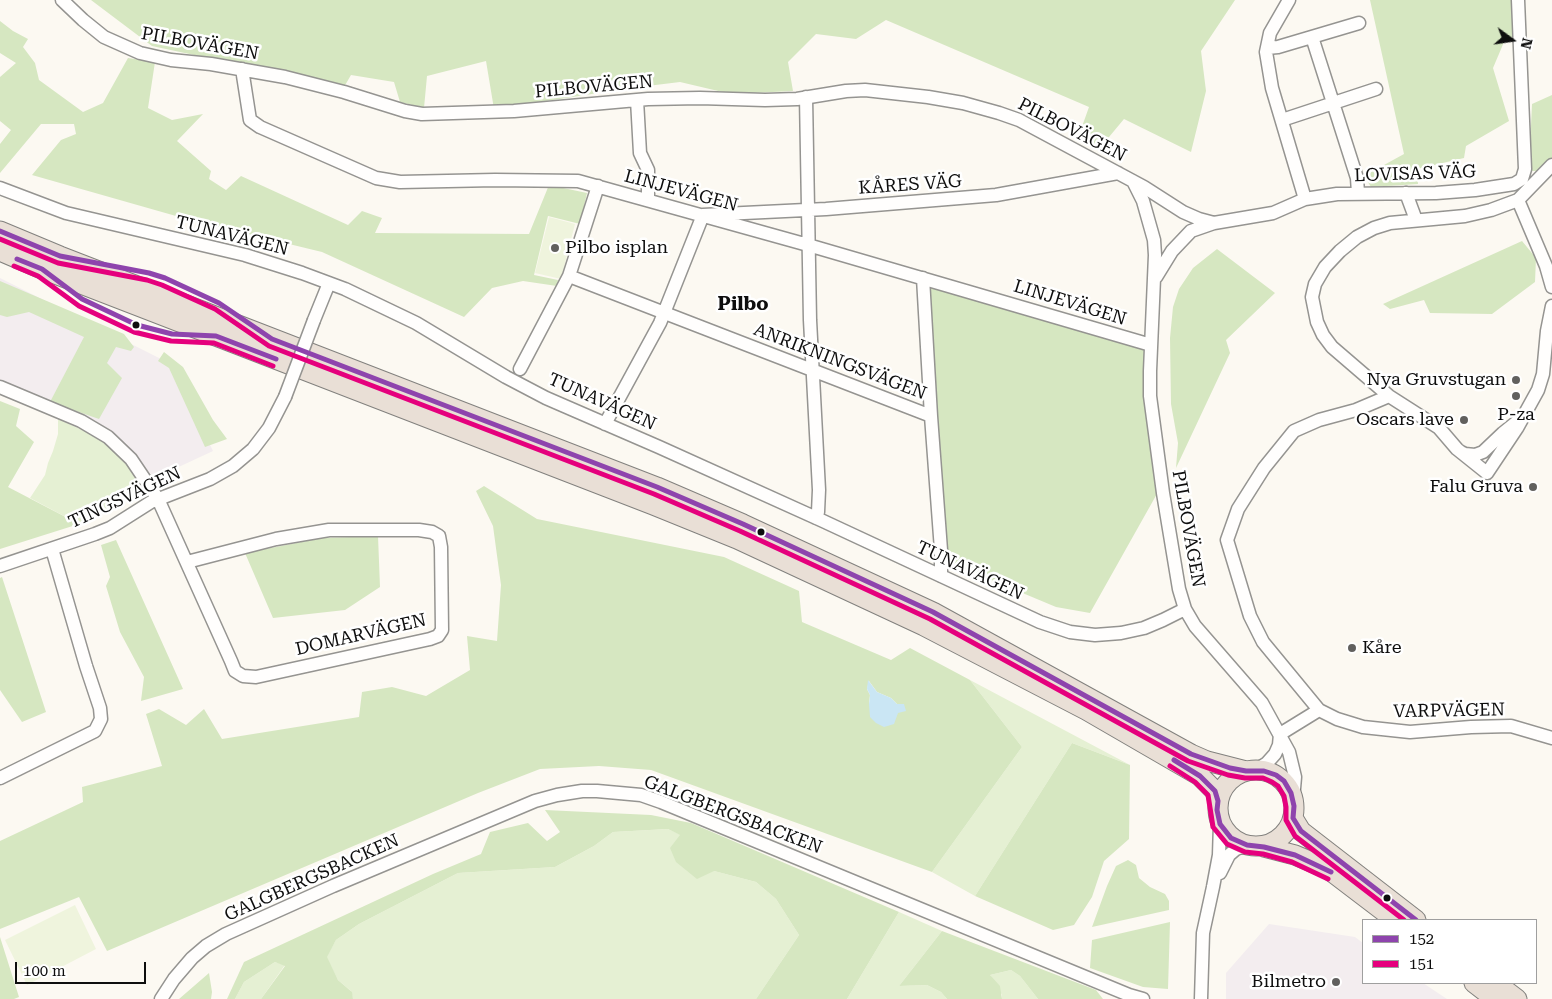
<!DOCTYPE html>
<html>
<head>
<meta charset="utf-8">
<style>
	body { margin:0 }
	#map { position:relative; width:1552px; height:999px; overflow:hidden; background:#fcf9f2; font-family:"Roboto Serif",serif }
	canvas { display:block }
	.legend { position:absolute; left:1362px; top:919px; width:175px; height:65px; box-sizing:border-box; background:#fff; border:1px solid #9f9f9f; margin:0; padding:6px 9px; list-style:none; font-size:15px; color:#0e0e0e }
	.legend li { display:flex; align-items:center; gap:10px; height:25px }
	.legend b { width:25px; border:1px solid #9f9f9f }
	.north { position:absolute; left:1487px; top:15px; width:50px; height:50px; -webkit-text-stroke:4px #fff; paint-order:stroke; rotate:104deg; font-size:14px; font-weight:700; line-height:20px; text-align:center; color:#0e0e0e }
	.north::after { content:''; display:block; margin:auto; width:18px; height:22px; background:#0e0e0e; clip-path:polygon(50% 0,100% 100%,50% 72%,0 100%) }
	.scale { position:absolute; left:15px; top:962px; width:131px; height:22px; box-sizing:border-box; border:2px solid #0e0e0e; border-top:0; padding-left:6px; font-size:15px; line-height:18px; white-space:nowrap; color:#0e0e0e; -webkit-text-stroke:4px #fff; paint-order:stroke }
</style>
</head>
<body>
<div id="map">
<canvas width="1552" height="999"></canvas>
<ul class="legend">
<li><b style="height:6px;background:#8e44ad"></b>152</li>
<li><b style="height:6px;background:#e5007d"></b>151</li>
</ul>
<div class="north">N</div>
<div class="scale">100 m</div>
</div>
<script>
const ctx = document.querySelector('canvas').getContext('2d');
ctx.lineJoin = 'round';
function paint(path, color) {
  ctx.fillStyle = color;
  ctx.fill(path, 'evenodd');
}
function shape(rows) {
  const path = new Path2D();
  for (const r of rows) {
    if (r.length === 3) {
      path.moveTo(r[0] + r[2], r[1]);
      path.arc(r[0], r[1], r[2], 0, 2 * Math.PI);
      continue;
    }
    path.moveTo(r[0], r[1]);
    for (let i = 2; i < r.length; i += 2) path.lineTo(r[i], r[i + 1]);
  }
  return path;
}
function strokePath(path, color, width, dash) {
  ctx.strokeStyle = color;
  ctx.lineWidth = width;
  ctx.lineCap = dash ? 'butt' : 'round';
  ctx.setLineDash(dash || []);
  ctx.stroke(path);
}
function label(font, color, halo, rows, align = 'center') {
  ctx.font = font + ' "Roboto Serif",serif';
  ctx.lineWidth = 5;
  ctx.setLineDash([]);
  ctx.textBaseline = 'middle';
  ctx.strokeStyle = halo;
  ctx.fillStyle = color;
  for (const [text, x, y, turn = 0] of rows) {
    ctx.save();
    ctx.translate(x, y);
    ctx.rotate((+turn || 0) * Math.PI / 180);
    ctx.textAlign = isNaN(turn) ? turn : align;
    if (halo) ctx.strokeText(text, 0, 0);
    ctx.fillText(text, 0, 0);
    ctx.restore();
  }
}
paint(shape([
	[0,278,171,364,213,451,155,478,96,421,0,380],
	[1269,924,1355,937,1363,943,1363,983,1423,983,1447,999,1226,999,1226,973]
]), '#f3edef');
paint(shape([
	[58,419,93,435,120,453,144,489,143,490,109,511,79,524,30,498,45,475,48,463,53,451,58,434],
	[970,680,1130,765,1072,743,975,896,932,872,1022,747],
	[668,829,681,835,714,871,756,882,776,899,799,935,756,999,353,999,351,991,338,980,326,957,336,940,359,924,458,873,555,867,594,846,613,832],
	[899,912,942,931,899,986,927,985,941,992,947,999,847,999],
	[275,962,285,965,261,999,235,999,244,982],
	[1011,970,1020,976,1038,999,1002,999,1002,995,990,975]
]), '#e5f0d3');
paint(shape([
	[91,0,1235,0,1201,51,1206,91,1191,152,1124,119,1099,149,1079,135,1089,107,886,20,856,39,816,34,788,62,793,91,731,94,680,82,631,88,494,109,486,61,427,76,424,108,400,102,394,82,351,75,344,87,152,46],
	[1370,0,1516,0,1515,38,1504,42,1493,68,1509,121,1466,146,1464,158,1417,169,1418,184,1371,187,1364,176,1404,154],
	[0,21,13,31,28,39,23,47,35,63,39,80,83,112,103,103,128,58,155,62,148,108,172,120,203,114,177,141,211,171,209,179,226,190,241,176,348,225,362,211,382,218,375,233,529,234,549,185,587,193,580,224,548,216,534,275,558,280,557,286,523,281,492,288,464,317,322,252,190,220,32,175,61,140,76,134,74,124,41,124,0,173,0,144,11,130,0,121,0,77,16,63,0,53],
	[1552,95,1552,158,1537,171,1532,171,1531,167,1530,147,1532,104],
	[1522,241,1536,258,1535,282,1492,314,1430,313,1424,300,1390,309,1383,304],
	[1217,249,1275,293,1226,340,1230,353,1176,468,1178,443,1171,404,1170,338,1173,307,1179,289,1193,268],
	[0,281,124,334,134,347,131,351,116,347,107,363,122,378,99,419,50,402,84,337,29,312,7,317,0,315],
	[936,286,1131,343,1146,351,1158,492,1090,613,1056,607,946,561,928,289],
	[164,352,183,367,213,420,227,439,205,447,169,368,158,361],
	[0,401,20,409,16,426,34,442,8,487,79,524,0,549],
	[484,486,537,519,724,557,799,591,802,622,891,660,910,648,970,680,1022,747,932,872,651,770,599,766,540,769,478,793,107,951,79,897,0,929,0,841,83,802,82,787,162,766,146,714,159,709,186,725,204,709,222,739,359,717,362,692,392,687,426,696,470,670,467,636,497,641,501,585,493,526,476,491],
	[869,681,877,692,891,698,897,704,869,704,870,695,867,689],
	[378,536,380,587,345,610,273,618,245,553,322,538],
	[116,540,183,689,141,701,144,677,120,632,106,586,110,577,101,545],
	[2,577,46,712,22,722,0,690,0,578],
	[1072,743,1130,765,1129,839,1104,861,1092,897,1074,925,1053,930,975,896],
	[545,810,651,815,691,823,899,912,847,999,756,999,799,935,776,899,756,882,714,871,697,879,676,862,670,848,680,835,668,829,613,832,594,846,555,867,458,873,359,924,336,940,327,957,338,980,352,992,353,999,261,999,285,966,275,962,244,982,235,999,227,999,244,962,433,874,481,854,490,832,528,823,547,841,560,832],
	[1128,860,1136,865,1139,878,1150,887,1165,894,1169,901,1169,910,1092,927,1107,886,1116,866],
	[1170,922,1168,989,1143,987,1090,968,1092,940],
	[942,931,1096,990,1103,999,1038,999,1020,976,1011,970,990,975,1000,986,1002,999,947,999,941,992,927,985,899,986],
	[0,937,19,997,14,999,0,999],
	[209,973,212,992,211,999,179,999]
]), '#d6e7c1');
paint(shape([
	[549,217,575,224,561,279,535,273],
	[75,905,96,949,27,985,5,940]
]), '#eff4dd');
paint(shape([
	[868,680,877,692,891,698,897,704,904,704,906,711,898,713,894,724,884,727,876,723,870,717,869,704,870,695,867,689]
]), '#cae6f4');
const minor = shape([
	[62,0,83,20,104,37,140,53,171,60,211,64,285,77,344,92,405,111,422,114,514,111,648,99,700,98,765,100,797,99,846,91,865,90,928,97,963,103,999,113,1019,120,1144,187,1183,212,1199,219,1214,223],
	[1312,37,1357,178,1358,193],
	[1267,48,1278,47,1359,23],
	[242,69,250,120,260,127,376,178,400,182,495,180,578,181,808,245,1151,345],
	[806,97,810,320,819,490,818,512,816,518],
	[637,100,640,153,648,170,648,200],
	[1282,120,1376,89],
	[1552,165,1518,200,1491,210,1465,216,1390,223,1374,228,1357,237,1340,251,1325,267,1315,284,1312,297,1317,322,1323,335,1332,347,1389,396,1439,428,1457,449,1487,473,1517,428,1538,390,1543,374,1547,331,1552,306],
	[1133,181,1143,201,1154,240,1155,255,1150,371,1150,396,1163,493,1179,589,1185,609,1195,626,1262,703,1289,752,1295,777,1293,800],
	[0,188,66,213,245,255,302,273,345,289,416,323,506,377,546,398,659,447,823,521,1040,622,1070,632,1095,635,1121,633,1144,628,1163,620,1185,609],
	[1406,193,1416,220],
	[1305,199,1337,194,1436,193,1475,190,1514,184,1522,179,1525,169,1518,0],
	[1518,200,1546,266,1552,287],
	[569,276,931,416],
	[1156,277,1172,251,1191,231,1214,223,1273,213,1305,199,1272,88,1266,52,1270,33,1289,0],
	[923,278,931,416,941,550,941,576],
	[314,320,329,283],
	[520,369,569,276,598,186],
	[0,387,81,421,108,437,131,459,158,499,231,661,235,671,243,676,256,677,430,639,438,636,442,630,441,547,439,536,432,532,419,530,329,530,276,539,187,562],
	[1389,396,1356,410,1319,420,1294,431,1264,468,1238,509,1227,540,1250,616,1263,642,1319,710,1337,719,1363,727,1410,732,1471,727,1511,726,1552,738],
	[605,424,660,323,703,215,826,209,996,195,1118,173],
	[1461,452,1465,454,1475,455,1483,452,1503,433,1518,421],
	[0,566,95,534,110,528,151,502,210,479,233,466,253,449,269,428,285,397],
	[1280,734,1319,710],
	[1256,770,1267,763,1275,754,1279,745,1280,734],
	[0,778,95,731,101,719,100,708,86,666,52,549],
	[1220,873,1229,855,1236,849,1247,845],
	[161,999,174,979,192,958,206,946,226,934,333,886,535,801,557,795,582,791,597,791,641,795,661,802,1129,995,1143,999],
	[1201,999,1203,933,1213,887,1219,855,1220,824]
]);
const highway = shape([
	[0,231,60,256,657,487,743,524,933,612,1191,754,1207,761,1246,771],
	[0,251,42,269,653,505,737,539,924,626,1086,710,1200,776,1215,791,1218,801],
	[1256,808,38],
	[1293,818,1301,831,1416,920],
	[1264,847,1295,855,1328,869,1395,920],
	[1474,983,1495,999],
	[1496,983,1517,999]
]);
strokePath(minor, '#959491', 15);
strokePath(highway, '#82817e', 21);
strokePath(minor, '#fffefd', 12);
strokePath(highway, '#e9dfd6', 19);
const minorBridge = shape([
	[285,397,314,320]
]);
strokePath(minorBridge, '#959491', 15, []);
strokePath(minorBridge, '#fffefd', 12);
strokePath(shape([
	[0,231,60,256,149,273,165,278,219,303,272,339,657,487,743,524,933,612,1191,754,1230,768,1246,771,1264,771,1276,775,1284,781,1291,793,1294,806,1293,818,1301,831,1416,920],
	[17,259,42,269,82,299,137,325,172,334,216,336,276,359],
	[1174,760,1200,776,1215,791,1218,801,1217,810,1220,824,1231,838,1247,845,1264,847,1295,855,1331,872]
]), '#8e44ad', 5);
strokePath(shape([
	[0,239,58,263,147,280,162,285,215,309,269,346,654,494,740,531,930,619,1188,761,1228,775,1245,778,1263,778,1272,782,1278,786,1284,796,1286,807,1286,820,1295,836,1404,920],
	[14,266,38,276,79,306,134,332,171,341,214,343,273,366],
	[1170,766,1195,782,1208,795,1213,827,1227,844,1245,852,1263,854,1292,862,1328,879]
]), '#e5007d', 5);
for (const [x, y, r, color] of [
	[555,248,5,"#61605e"],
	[136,325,4.5,"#0e0e0e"],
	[1516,380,5,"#61605e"],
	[1516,396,5,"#61605e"],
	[1464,420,5,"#61605e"],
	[1533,487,5,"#61605e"],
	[761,532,4.5,"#0e0e0e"],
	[1352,648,5,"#61605e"],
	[1387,898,4.5,"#0e0e0e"],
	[1336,982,5,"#61605e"]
]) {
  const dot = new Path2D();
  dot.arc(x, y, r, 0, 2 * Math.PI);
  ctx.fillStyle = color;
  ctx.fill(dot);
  strokePath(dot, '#fff', 2);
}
label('18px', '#0e0e0e', '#fff', [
	["PILBOVÄGEN",200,44,10],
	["PILBOVÄGEN",594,87,-5],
	["PILBOVÄGEN",1072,130,27],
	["LOVISAS VÄG",1415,174,-2],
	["KÅRES VÄG",910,185,-4],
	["LINJEVÄGEN",681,191,15],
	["TUNAVÄGEN",232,236,14],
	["LINJEVÄGEN",1070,303,17],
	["ANRIKNINGSVÄGEN",840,362,21],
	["TUNAVÄGEN",602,402,24],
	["TINGSVÄGEN",125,498,-25],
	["PILBOVÄGEN",1188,529,80],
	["TUNAVÄGEN",970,571,25],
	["DOMARVÄGEN",361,635,-13],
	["VARPVÄGEN",1449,711,-1],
	["GALGBERGSBACKEN",733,815,21],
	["GALGBERGSBACKEN",312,878,-24]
]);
label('18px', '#0e0e0e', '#fff', [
	["Pilbo isplan",565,248,"left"],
	["Nya Gruvstugan",1506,380],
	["P-za",1516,415,"center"],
	["Oscars lave",1454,420],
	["Falu Gruva",1523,487],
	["Kåre",1362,648,"left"],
	["Bilmetro",1326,982]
], 'right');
label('bold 19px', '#0e0e0e', '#fff', [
	["Pilbo",743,304]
]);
</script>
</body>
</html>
